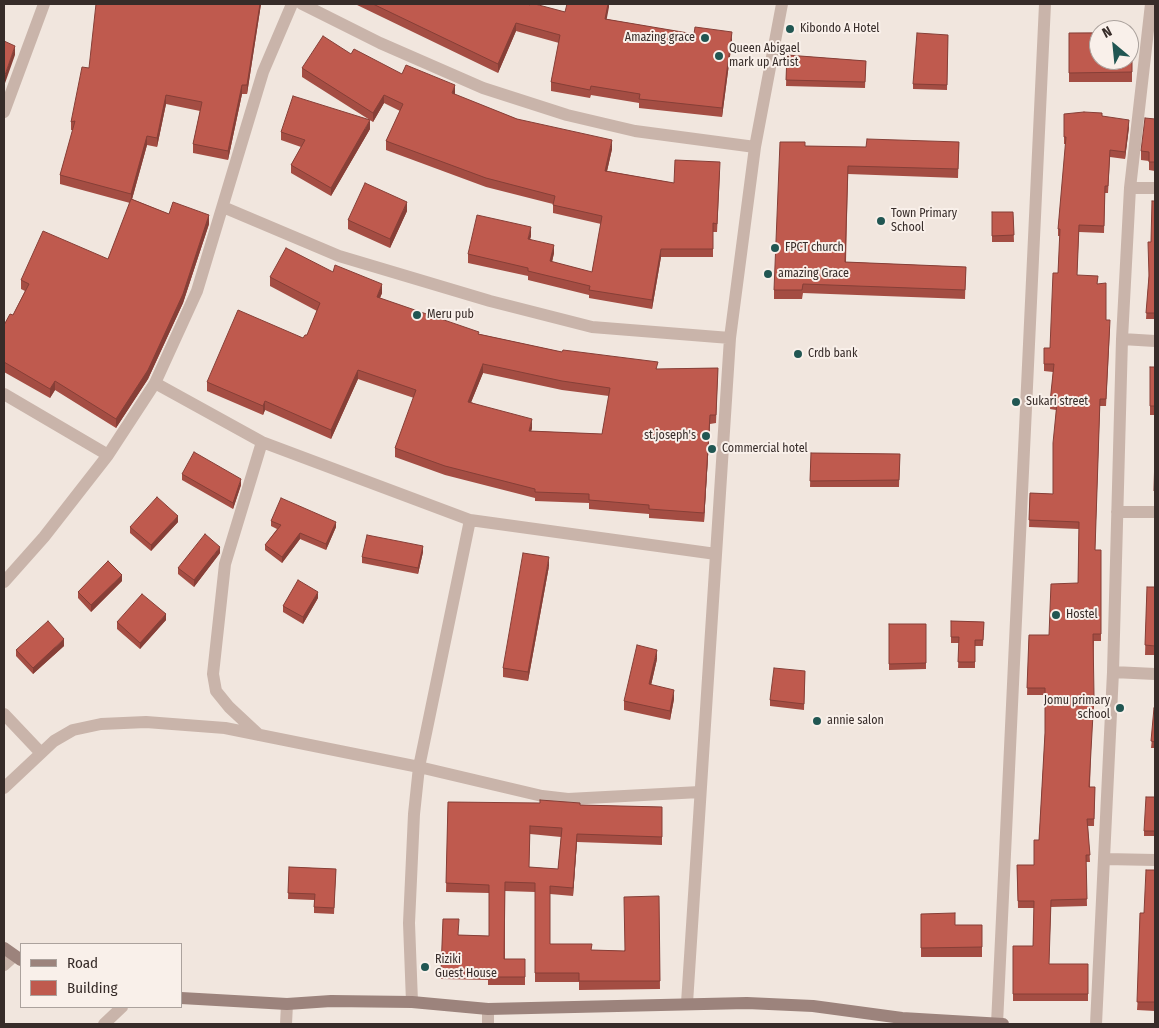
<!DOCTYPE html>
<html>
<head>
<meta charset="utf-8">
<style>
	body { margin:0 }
	#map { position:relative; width:1159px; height:1028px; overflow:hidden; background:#f1e6de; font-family:"Fira Sans Condensed",sans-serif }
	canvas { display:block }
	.frame { position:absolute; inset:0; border:5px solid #372c29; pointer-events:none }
	.legend { position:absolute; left:20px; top:943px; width:162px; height:65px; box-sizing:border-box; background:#f9f0ea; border:1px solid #aba29d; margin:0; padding:6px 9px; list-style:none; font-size:15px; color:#372c29 }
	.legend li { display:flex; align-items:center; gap:10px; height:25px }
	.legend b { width:25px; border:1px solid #aba29d }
	.north { position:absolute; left:1089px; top:20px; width:50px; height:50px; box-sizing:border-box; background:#f9f0ea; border:1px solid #aba29d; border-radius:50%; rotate:332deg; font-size:14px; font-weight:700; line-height:20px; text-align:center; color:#372c29 }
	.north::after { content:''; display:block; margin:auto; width:18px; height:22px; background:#215652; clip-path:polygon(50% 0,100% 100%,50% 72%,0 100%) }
</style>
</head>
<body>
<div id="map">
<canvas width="1159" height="1028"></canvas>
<div class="frame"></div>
<ul class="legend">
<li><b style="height:6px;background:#9c837c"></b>Road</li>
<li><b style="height:14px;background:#bf5a4e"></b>Building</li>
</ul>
<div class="north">N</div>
</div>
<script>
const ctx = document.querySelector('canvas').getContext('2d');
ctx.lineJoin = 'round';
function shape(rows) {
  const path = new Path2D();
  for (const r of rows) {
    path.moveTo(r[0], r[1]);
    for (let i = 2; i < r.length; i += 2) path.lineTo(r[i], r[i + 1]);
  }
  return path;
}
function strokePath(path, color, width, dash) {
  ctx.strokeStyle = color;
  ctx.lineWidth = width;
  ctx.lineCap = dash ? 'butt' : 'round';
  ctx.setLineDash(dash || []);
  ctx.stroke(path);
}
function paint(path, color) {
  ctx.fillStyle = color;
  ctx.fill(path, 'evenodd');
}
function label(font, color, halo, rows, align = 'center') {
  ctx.font = font + ' "Fira Sans Condensed",sans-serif';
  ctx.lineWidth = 4;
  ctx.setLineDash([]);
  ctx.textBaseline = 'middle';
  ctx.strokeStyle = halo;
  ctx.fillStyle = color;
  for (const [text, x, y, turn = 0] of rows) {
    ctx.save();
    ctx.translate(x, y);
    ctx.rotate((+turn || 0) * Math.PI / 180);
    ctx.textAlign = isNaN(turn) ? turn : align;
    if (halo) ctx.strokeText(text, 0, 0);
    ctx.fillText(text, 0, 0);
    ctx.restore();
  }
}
strokePath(shape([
	[302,4,380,43,483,88,567,115,635,131,755,147],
	[4,112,44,4],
	[1130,188,1155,188],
	[223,207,339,256,490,301,592,327,730,338],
	[1122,339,1155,341],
	[155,383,262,442,470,520,716,554],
	[4,394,108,455],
	[1117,512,1155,512],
	[4,582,44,537,108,455,155,383,197,291,263,72,292,4],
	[1113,672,1155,674],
	[4,714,41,753],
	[259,735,229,707,216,691,213,674,225,564,262,442],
	[4,788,54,741,73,730,101,724,146,722,225,728,419,767,542,796,568,799,700,792],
	[1105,859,1155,860],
	[4,965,14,956],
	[412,1002,409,923,414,814,419,767,470,520],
	[687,1003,730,338,755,147,782,4],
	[104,1024,122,1007],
	[286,1024,287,1004],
	[488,1024,488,1009],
	[997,1024,1045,4],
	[1096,1024,1113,672,1122,339,1130,188,1151,4]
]), '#c9b4aa', 12);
strokePath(shape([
	[4,948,21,960],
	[181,998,287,1004,331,1001,412,1002,488,1009,747,1003,813,1006,902,1018,1003,1024]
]), '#9c837c', 12);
paint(shape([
	[261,4,247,94,242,94,228,160,193,153,193,144,200,111,166,104,157,147,147,145,132,199,169,214,209,224,183,303,148,379,116,428,55,390,50,398,4,372,4,325,13,315,25,291,21,289,21,280,108,259,130,203,60,184,60,175,73,130,71,130,71,122,89,68],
	[355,4,528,4,565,12,609,4,606,19,732,41,722,117,639,108,639,103,591,95,590,98,551,91,551,82,559,43,516,31,498,73],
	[1132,32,1132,82,1069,82,1069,33],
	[948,35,947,90,913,89,913,84],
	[351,54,402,74,517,119,612,149,607,171,674,183,720,171,717,232,713,232,713,257,661,257,652,309,589,298,589,295,528,280,528,276,468,263,468,254,531,236,530,239,554,253,552,262,592,272,601,224,553,213,553,204,486,187,386,150,386,141,400,111,384,103,373,122,302,77,302,68],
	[787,55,866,61,865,88,786,86],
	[1064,114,1102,116,1129,127,1125,159,1110,157,1108,193,1105,193,1104,233,1079,232,1077,275,1098,284,1106,320,1110,327,1106,406,1100,406,1095,550,1101,550,1101,641,1094,641,1090,787,1095,787,1094,826,1088,826,1090,862,1086,862,1087,906,1051,907,1049,964,1088,964,1088,1001,1013,1001,1013,946,1033,946,1034,908,1018,908,1017,865,1034,865,1039,840,1045,733,1045,695,1027,695,1029,635,1049,635,1078,583,1079,529,1029,527,1030,493,1053,494,1056,410,1050,409,1053,372,1044,371,1044,364,1050,348,1058,273,1060,236,1058,236,1058,229,1066,144,1064,144],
	[1155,119,1155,171,1149,170,1149,161,1141,160,1141,151],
	[370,129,331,196,291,173,291,165,301,147,281,140,281,132],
	[959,142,958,178,848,174,846,262,966,267,965,299,803,293,802,299,774,299,774,290,805,146,866,147],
	[1155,201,1155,319,1146,319,1151,242],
	[407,211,390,248,348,229,348,220],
	[992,212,1013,212,1014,242,992,242],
	[333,272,382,293,380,298,479,334,562,352,658,369,718,368,716,423,710,424,704,522,649,518,649,514,589,509,589,503,535,501,535,498,445,475,395,457,395,448,414,398,358,379,331,439,265,410,263,415,207,391,207,382,303,338,307,335,317,311,270,286,270,277],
	[483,373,562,390,609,396,602,434,531,431,532,428,471,402],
	[1150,367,1155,367,1155,415,1150,415],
	[811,453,900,454,899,487,810,487],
	[1155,453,1155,499,1154,499],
	[182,474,241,485,233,509,182,480],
	[271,521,336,527,326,550,300,539,282,563,265,550,265,545,277,529,271,526],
	[178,522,151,551,130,533,130,527],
	[423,552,418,574,362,563,362,557],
	[220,553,194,587,178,574,178,568],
	[549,566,528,681,503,677,503,668],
	[122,581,91,612,78,598,78,592],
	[1147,587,1155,587,1155,655,1145,655],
	[318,598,303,624,283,612,283,606],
	[166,620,140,649,117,629,117,622],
	[951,621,984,622,983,646,975,646,975,668,958,668,959,643,951,643],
	[889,624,926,624,926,669,889,670],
	[64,646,33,674,16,656,16,650],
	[657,659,651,685,674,699,670,720,624,710,624,701],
	[805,671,804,710,770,706,770,700],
	[1155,708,1155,748,1151,748],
	[1155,797,1155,836,1144,836,1144,831],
	[448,802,662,807,662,845,577,842,573,896,550,894,550,944,591,950,624,951,659,896,660,989,579,990,579,982,535,982,535,892,505,891,505,959,525,959,525,985,488,985,488,980,441,979,443,919,458,935,489,936,489,893,446,892],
	[530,834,561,837,558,869,529,867],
	[289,867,336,869,334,914,314,913,314,900,288,899],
	[1155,870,1155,1011,1137,1010,1144,913],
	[921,914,955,925,982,925,982,957,921,957]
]), '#a44d43');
paint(shape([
	[260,4,261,4,247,94,247,85],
	[608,4,609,4,609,7,605,28,605,19],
	[516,23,516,31,498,73,498,64],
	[732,32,732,41,722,117,722,108],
	[15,46,15,55,4,86,4,78],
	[242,85,242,94,228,160,228,151],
	[455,85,455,94,452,102,452,93],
	[166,95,166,104,157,147,157,138],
	[384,95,384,103,373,122,373,113],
	[370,120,370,129,331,196,331,188],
	[1129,120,1129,127,1125,159,1125,152],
	[147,136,147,145,131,203,131,194],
	[612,140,612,149,605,180,605,171],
	[407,202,407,211,390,248,390,239],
	[209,215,209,224,183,303,148,379,116,428,116,419],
	[531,227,531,236,528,247,528,239],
	[554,245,554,253,550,270,550,261],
	[661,249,661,257,652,309,652,300],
	[382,284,382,293,377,305,377,297],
	[483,364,483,373,468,410,468,402],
	[358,370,358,379,331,439,331,430],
	[55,381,55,390,50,398,50,389],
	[265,401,265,410,263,415,263,406],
	[710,415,710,424,704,522,704,513],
	[532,419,532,428,529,440,529,431],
	[241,479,241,485,233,509,233,503],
	[178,516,178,522,151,551,151,545],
	[336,522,336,527,326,550,326,544],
	[300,533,300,539,282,563,282,557],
	[423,546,423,552,418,574,418,568],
	[220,547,220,553,194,587,194,580],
	[549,557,549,566,528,681,528,672],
	[122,575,122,581,91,612,91,605],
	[318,592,318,598,303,624,303,617],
	[166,614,166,620,140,649,140,643],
	[64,639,64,646,33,674,33,668],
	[657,650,657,659,649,694,649,684],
	[674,690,674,699,670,720,670,711],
	[577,834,577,842,573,896,573,888]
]), '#863f37');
const building = shape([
	[96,4,260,4,247,85,242,85,228,151,193,144,202,102,166,95,157,138,147,136,131,194,60,175,75,121,71,122,82,67,89,68,96,4],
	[373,4,528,4,530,5,530,4,535,4,565,12,567,4,608,4,605,19,694,34,695,27,732,32,722,108,639,99,640,94,591,86,590,90,551,82,560,35,516,23,498,64,373,4],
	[1129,32,1132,32,1132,72,1069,73,1069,33,1099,33,1099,60,1129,60,1129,32],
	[917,33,948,35,947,85,913,84,917,33],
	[323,36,351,54,354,49,402,74,406,65,455,85,452,93,517,119,612,140,605,171,674,183,675,160,720,162,717,224,713,223,713,249,661,249,652,300,589,290,590,286,528,271,528,268,468,254,477,215,531,227,528,239,554,245,550,261,592,272,602,216,553,205,555,196,486,178,386,141,403,104,384,95,373,113,302,68,323,36],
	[4,41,15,46,4,78,4,41],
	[787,55,866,61,865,82,786,80,787,55],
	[293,96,370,120,331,188,291,165,305,140,281,132,293,96],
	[1084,112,1102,113,1102,116,1129,120,1125,152,1110,150,1108,186,1105,186,1104,226,1079,225,1077,275,1098,276,1097,284,1106,283,1106,320,1110,320,1106,399,1100,399,1095,550,1101,550,1101,634,1093,634,1094,696,1089,787,1095,787,1094,819,1087,819,1090,855,1086,855,1087,899,1051,900,1049,964,1088,964,1088,994,1013,994,1013,946,1033,946,1034,901,1018,901,1017,865,1034,865,1034,840,1039,840,1045,733,1045,688,1027,688,1029,635,1049,635,1051,584,1078,583,1079,522,1029,520,1030,493,1053,494,1053,443,1057,403,1050,402,1054,364,1044,364,1044,348,1050,348,1053,273,1058,273,1060,229,1058,229,1066,137,1064,137,1064,114,1084,112],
	[1145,118,1155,119,1155,162,1149,162,1149,152,1141,151,1145,118],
	[867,139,959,142,958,169,848,166,845,262,966,267,965,290,803,284,802,290,774,290,780,142,805,142,805,146,866,147,867,139],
	[365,183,407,202,390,239,348,220,365,183],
	[131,199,169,214,173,202,209,215,183,294,148,370,116,419,55,381,50,389,4,362,4,325,10,314,13,315,29,284,21,280,43,231,108,259,131,199],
	[1152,201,1155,201,1155,313,1146,313,1149,276,1148,242,1151,242,1152,201],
	[992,212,1013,212,1014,235,992,236,992,212],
	[286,248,333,272,335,265,382,284,377,297,479,332,478,334,562,352,563,350,658,362,656,369,718,368,716,415,710,415,704,513,649,509,649,505,589,500,589,494,535,492,535,489,445,466,395,448,416,390,358,370,331,430,265,401,263,406,207,382,238,310,303,338,305,335,307,335,320,303,270,277,286,248],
	[483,364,562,381,610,388,602,434,529,431,532,419,468,402,483,364],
	[1150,367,1155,367,1155,406,1150,406,1150,367],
	[194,452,241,479,233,503,182,474,194,452],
	[811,453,900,454,899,480,810,481,811,453],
	[1155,453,1155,491,1154,491,1155,453],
	[157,497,178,516,151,545,130,527,157,497],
	[281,498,336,522,326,544,300,533,282,557,265,545,281,525,271,521,281,498],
	[205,534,220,547,194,580,178,568,205,534],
	[367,535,423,546,418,568,362,557,367,535],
	[523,553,549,557,528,672,503,668,523,553],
	[108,561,122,575,91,605,78,592,108,561],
	[298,580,318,592,303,617,283,606,298,580],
	[1147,587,1155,587,1155,646,1145,645,1147,587],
	[142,594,166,614,140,643,117,622,142,594],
	[48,621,64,639,33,668,16,650,48,621],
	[951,621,984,622,983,640,975,640,975,662,958,662,959,637,951,637,951,621],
	[889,624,926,624,926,663,889,664,889,624],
	[637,645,657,650,649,684,674,690,670,711,624,701,637,645],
	[774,668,805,671,804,704,770,700,774,668],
	[1154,708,1155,708,1155,742,1151,741,1154,708],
	[1146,797,1155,797,1155,831,1144,831,1146,797],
	[540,800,580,803,580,805,662,807,662,837,577,834,573,888,550,886,550,944,592,944,591,950,625,951,624,897,659,896,660,981,579,981,579,973,535,973,535,883,505,882,504,959,525,959,525,977,488,977,488,971,441,970,443,919,459,919,458,935,489,936,489,885,446,883,448,802,540,803,540,800],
	[530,826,562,828,558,869,529,867,530,826],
	[289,867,336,869,334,908,314,907,315,894,288,893,289,867],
	[1146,870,1155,870,1155,1002,1137,1002,1140,913,1144,913,1146,870],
	[955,913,955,925,982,925,982,947,921,948,921,914,955,913]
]);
paint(building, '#bf5a4e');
strokePath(building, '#863f37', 1);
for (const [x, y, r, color] of [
	[790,29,5,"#215652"],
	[705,38,5,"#215652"],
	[719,56,5,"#215652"],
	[881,221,5,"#215652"],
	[775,248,5,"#215652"],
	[768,274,5,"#215652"],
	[417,315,5,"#215652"],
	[798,354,5,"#215652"],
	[1016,402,5,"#215652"],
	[706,436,5,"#215652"],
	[712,449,5,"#215652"],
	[1056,615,5,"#215652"],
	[1120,708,5,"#215652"],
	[817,721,5,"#215652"],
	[425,967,5,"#215652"]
]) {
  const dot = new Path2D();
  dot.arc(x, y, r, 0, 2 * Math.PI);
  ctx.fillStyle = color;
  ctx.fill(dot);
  strokePath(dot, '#f9f0ea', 2);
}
label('12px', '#372c29', '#f9f0ea', [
	["Kibondo A Hotel",800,29],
	["Amazing grace",695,38,"right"],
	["Queen Abigael",729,49],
	["mark up Artist",729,63],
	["Town Primary",891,214],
	["School",891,228],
	["FPCT church",785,248],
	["amazing Grace",778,274],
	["Meru pub",427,315],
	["Crdb bank",808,354],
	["Sukari street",1026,402],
	["st.joseph's",696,436,"right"],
	["Commercial hotel",722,449],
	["Hostel",1066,615],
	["Jomu primary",1110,701,"right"],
	["school",1110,715,"right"],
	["annie salon",827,721],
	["Riziki",435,960],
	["Guest House",435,974]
], 'left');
</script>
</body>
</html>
